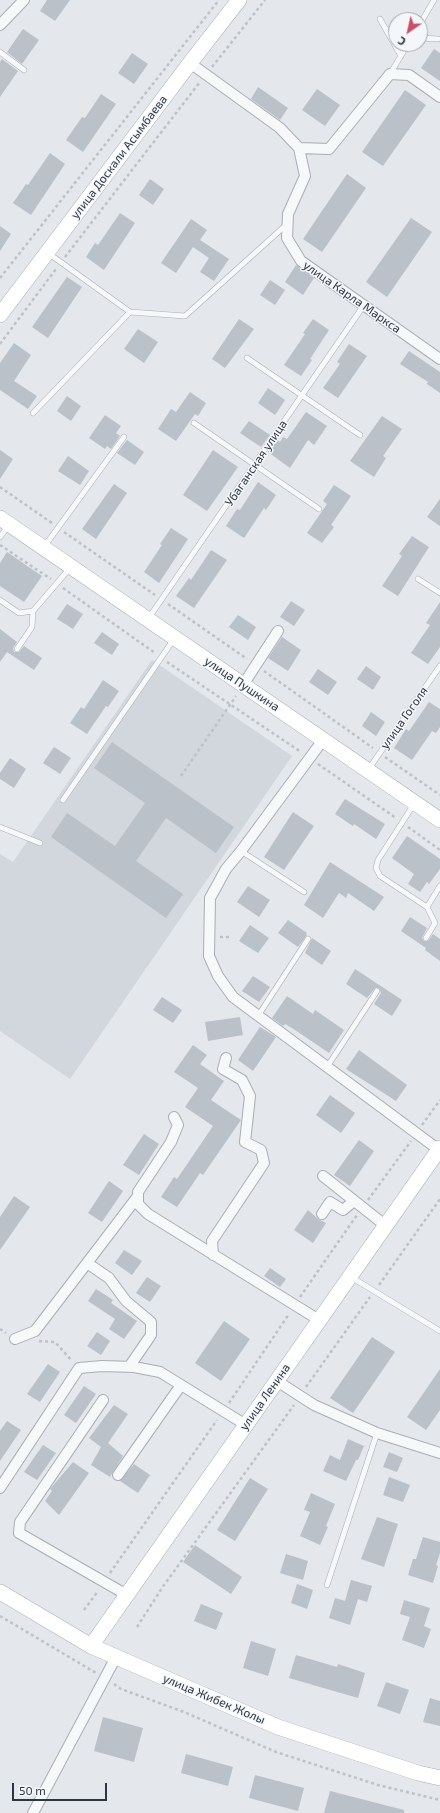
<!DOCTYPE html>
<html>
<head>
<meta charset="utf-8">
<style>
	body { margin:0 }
	#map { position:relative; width:440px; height:1813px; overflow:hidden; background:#e4e7eb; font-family:"Exo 2",sans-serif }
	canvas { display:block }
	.north { position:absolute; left:388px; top:12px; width:40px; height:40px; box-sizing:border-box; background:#f4f6f9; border:1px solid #a4a9b0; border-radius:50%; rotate:214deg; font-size:11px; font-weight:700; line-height:16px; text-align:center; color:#2c3643 }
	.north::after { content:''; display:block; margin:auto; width:14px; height:18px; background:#c95068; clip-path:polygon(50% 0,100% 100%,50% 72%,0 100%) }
	.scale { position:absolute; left:12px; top:1783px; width:95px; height:18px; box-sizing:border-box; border:2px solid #2c3643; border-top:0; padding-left:5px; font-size:12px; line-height:14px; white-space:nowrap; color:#2c3643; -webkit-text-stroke:3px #f4f6f9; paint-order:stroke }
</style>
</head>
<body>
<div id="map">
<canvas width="440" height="1813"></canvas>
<div class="north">С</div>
<div class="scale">50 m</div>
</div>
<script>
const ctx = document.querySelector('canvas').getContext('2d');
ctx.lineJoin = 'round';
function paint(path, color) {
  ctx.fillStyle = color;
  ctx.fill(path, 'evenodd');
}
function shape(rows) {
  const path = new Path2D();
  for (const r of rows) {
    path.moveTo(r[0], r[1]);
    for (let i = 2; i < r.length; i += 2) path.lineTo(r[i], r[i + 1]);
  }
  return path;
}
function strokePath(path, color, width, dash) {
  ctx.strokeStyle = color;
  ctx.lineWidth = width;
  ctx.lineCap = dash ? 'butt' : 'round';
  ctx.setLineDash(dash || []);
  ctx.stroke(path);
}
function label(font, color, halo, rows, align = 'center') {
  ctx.font = font + ' "Exo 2",sans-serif';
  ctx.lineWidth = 3;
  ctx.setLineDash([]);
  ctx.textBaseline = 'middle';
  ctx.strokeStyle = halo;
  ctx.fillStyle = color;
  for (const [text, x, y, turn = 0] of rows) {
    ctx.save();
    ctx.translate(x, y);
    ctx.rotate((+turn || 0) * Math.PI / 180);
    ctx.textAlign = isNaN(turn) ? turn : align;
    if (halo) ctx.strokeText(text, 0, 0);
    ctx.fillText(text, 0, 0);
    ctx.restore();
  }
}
paint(shape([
	[152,660,292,756,70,1079,0,1031,0,854,13,862]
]), '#d2d7dd');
paint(shape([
	[47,0,70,0,55,21,40,11],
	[23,29,39,40,22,64,7,52],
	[434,49,440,53,440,81,421,68],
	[132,53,148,64,134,84,118,73],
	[2,59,18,71,0,97,0,62],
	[258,87,288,108,280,120,251,99],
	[317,89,340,105,325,126,302,110],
	[405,90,426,105,383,166,362,152],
	[101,94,116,104,83,152,66,140,82,117,85,118],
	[50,153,65,164,31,215,13,203,26,184,28,185],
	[347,174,366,188,322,252,303,239],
	[150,179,164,189,153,205,139,195],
	[120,213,135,223,104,270,86,257,95,243,98,245],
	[411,218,432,232,387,297,366,282],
	[191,219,207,230,200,240,229,259,214,281,200,272,209,258,193,247,176,273,161,263],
	[0,226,11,234,0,251],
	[296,265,314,278,303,295,285,282],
	[67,277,82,287,48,338,32,327],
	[270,280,285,290,275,305,260,295],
	[239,319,254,329,225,368,212,359],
	[313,319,329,330,310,359,312,360,301,376,284,365,305,334,303,333],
	[138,329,158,342,144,363,124,349],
	[14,343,31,355,14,381,37,396,28,409,0,390,0,363],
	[349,344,367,356,338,398,323,388,340,364,337,362],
	[409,351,440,372,440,393,427,384,428,382,400,364],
	[268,388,285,400,275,415,258,403],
	[190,392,206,403,198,416,195,414,176,441,158,429,171,409,176,412],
	[67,396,81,406,71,421,57,411],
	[306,412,327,426,314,445,308,440,290,468,268,452,276,439,280,442,283,437,287,439],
	[105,415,121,426,116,433,120,436,111,449,107,446,105,449,89,438],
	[382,416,402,429,383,456,386,458,374,477,350,461],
	[249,421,270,435,261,447,240,433],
	[127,440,144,452,135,465,117,453],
	[0,450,13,459,0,479],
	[213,450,238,467,207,511,183,495],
	[68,456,89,471,80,485,58,471],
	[258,482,276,495,266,510,264,508,244,538,226,526,237,509,240,510],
	[114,484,127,493,96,539,82,529],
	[334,485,351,496,331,525,334,527,322,543,307,533,327,504,323,501],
	[440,499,440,526,427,517],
	[171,528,188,539,159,583,144,572,162,545,160,544],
	[412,536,429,547,398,596,382,586,402,556,399,554],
	[211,550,227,560,194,608,176,596,189,578,191,580],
	[7,552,42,576,24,602,0,586,0,563],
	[291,601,305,610,294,626,280,617],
	[440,602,440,647,428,664,411,653,430,625,426,623],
	[67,604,83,614,73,629,57,619],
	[238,615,256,627,248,640,229,627],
	[0,629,17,642,13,648,14,652,19,652,24,646,42,658,34,670,7,652,0,662],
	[102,632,119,644,112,655,94,643],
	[282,637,301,650,288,671,268,658],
	[366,666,381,677,373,690,357,679],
	[318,669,337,682,328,695,309,682],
	[103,680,119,691,108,707,106,706,87,734,70,723,81,707,84,709],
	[429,702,440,709,440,727,436,733,432,731,412,760,394,748,406,729,409,731],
	[371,712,385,722,376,736,362,726],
	[112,742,234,827,216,853,166,818,136,861,183,894,166,918,51,837,67,813,115,846,145,803,94,768],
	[54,747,71,758,60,774,43,763],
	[10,758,26,769,14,788,0,779,0,773],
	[345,799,385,824,376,839,354,824,353,826,335,814],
	[293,812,314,826,284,870,264,857],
	[407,836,440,859,440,869,429,884,427,882,420,892,408,884,414,874,392,858],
	[330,862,384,897,374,911,348,893,346,898,339,893,323,918,304,905],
	[248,886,270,900,259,917,237,902],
	[410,917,427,928,422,938,424,941,428,941,433,934,440,939,440,961,425,950,426,948,401,931],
	[288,920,307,933,306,934,307,935,298,947,278,933],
	[250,925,269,938,258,953,239,941],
	[312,938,331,951,322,965,305,953],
	[355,969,402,1000,392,1016,374,1004,381,993,379,988,375,988,367,998,346,984],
	[253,976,270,987,259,1002,242,991],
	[287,996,313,1014,315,1010,344,1030,329,1053,292,1028,285,1024,283,1026,272,1018],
	[162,997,182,1010,173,1023,153,1010],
	[240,1017,243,1035,208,1041,205,1022],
	[260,1027,276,1037,253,1071,238,1060],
	[193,1045,207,1055,200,1064,224,1081,211,1100,241,1120,203,1175,200,1173,177,1207,161,1197,174,1177,177,1179,213,1126,185,1107,198,1088,174,1072],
	[359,1050,407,1085,396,1101,346,1069],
	[330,1095,355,1113,341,1133,316,1115],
	[144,1134,159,1144,139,1175,123,1165],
	[359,1140,374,1151,350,1186,334,1175],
	[109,1181,123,1191,102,1222,88,1213],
	[14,1196,30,1207,0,1250,0,1217],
	[308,1210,318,1219,326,1223,313,1243,294,1230],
	[124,1250,142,1261,132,1275,115,1263],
	[270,1268,286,1279,280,1287,264,1276],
	[147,1277,161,1286,150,1302,136,1293],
	[96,1289,113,1300,111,1303,137,1321,124,1339,109,1329,115,1319,88,1301],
	[224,1321,250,1339,221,1381,195,1363],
	[97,1332,110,1341,101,1355,87,1346],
	[372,1337,395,1352,353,1413,330,1398],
	[48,1364,60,1372,40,1402,27,1394],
	[440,1369,440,1410,426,1430,407,1417],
	[84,1386,96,1394,76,1423,64,1415],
	[114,1405,128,1414,108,1443,123,1456,110,1477,91,1465,101,1447,89,1438],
	[7,1421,21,1430,0,1461,0,1431],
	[348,1439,364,1446,358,1460,356,1460,346,1481,323,1471,330,1455,340,1460],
	[43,1445,56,1453,37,1480,24,1472],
	[389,1452,403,1458,397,1472,383,1467],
	[73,1462,89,1473,59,1515,45,1501,52,1491,50,1489],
	[134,1464,150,1475,138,1493,120,1481],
	[389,1477,410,1485,403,1502,383,1495],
	[250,1478,268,1489,235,1541,217,1530],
	[311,1493,335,1504,326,1526,328,1527,320,1545,300,1536,310,1512,304,1510],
	[377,1517,398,1524,384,1567,361,1559],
	[423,1537,440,1542,440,1553,436,1565,438,1566,433,1583,408,1575,413,1559,416,1559],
	[195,1545,242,1577,231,1594,183,1562],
	[286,1554,308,1561,303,1580,280,1573],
	[351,1580,372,1586,367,1602,358,1599,350,1625,329,1618,335,1598,345,1601],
	[297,1584,313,1590,307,1609,291,1603],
	[404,1600,430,1608,424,1626,431,1629,424,1648,402,1640,410,1617,400,1614],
	[201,1604,223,1613,216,1630,194,1621],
	[251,1641,276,1649,268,1676,243,1668],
	[296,1655,337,1667,338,1664,365,1673,358,1698,289,1678],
	[386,1682,409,1690,400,1714,377,1706],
	[430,1698,440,1701,440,1726,423,1722],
	[103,1717,143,1728,134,1762,94,1751],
	[186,1754,233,1767,228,1786,181,1773],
	[255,1775,304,1788,298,1811,249,1798],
	[330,1791,404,1810,404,1813,324,1813]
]), '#bbc1c8');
const lane = shape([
	[380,19,401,56],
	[420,24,434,0],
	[420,38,438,39],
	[0,52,24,70],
	[390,74,408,44],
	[48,253,130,312],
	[247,358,360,435],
	[33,413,130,312,185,316,286,225],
	[194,423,319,509],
	[0,537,9,525],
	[44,547,124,437],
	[418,579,440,593],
	[0,600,19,613,33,611,70,568],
	[148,619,364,305],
	[17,649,32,627,33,611],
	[368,770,440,666],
	[63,800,174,639],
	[414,804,378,860,376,868,380,876,427,907,440,886],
	[0,827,40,843],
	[241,851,304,892],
	[426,938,435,923,427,907],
	[258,1016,308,939],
	[327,1067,377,991],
	[351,1277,440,1331],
	[327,1585,377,1433]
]);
const street = shape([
	[0,25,24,0],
	[190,63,280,128,299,148,305,176,288,214,287,238,301,261,440,359],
	[299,148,329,149,390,74,409,75,440,97],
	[243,685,278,631],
	[323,740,241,851,226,869,210,898,209,956,218,976,233,997,439,1150],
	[174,1117,178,1125,171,1142,138,1192,138,1204,148,1214,319,1320],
	[323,1176,386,1226],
	[322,1214,330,1202,343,1210,354,1201],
	[213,1255,212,1241,264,1163,261,1150,245,1142,250,1096,242,1080,223,1069,226,1058],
	[15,1339,35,1331,87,1263],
	[129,1367,151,1335,151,1322,126,1301,109,1278,87,1263,138,1196],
	[277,1381,314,1405,377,1433,440,1453],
	[103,1400,20,1522,19,1533,127,1595],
	[118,1475,181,1385],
	[0,1488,79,1368,102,1366,134,1367,160,1372,246,1425],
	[33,1813,116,1657]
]);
const secondary = shape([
	[0,315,190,63,239,0],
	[0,518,440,820],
	[0,1592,91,1646,278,1727,418,1773,440,1778],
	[91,1646,440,1148]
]);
strokePath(lane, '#a9aeb5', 6);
strokePath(street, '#a9aeb5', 12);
strokePath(secondary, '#a9aeb5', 16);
strokePath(shape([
	[212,67,265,0],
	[65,257,200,82],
	[0,278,219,0],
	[0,344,56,269],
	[0,487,52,523],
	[64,532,155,595],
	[0,545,51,579],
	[63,588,155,653],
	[168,604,247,659],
	[167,662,301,752],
	[264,671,373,748],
	[385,757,440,795],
	[318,764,396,818],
	[181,776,236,696],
	[408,827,440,850],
	[220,937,229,937],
	[422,1125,440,1100],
	[368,1200,411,1141],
	[379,1285,440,1199],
	[300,1297,357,1215],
	[0,1329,6,1333],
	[39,1341,55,1342,72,1361],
	[306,1387,370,1297],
	[229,1403,289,1314],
	[110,1573,217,1420],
	[84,1610,98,1591],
	[0,1616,96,1673],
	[137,1627,162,1588,294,1405],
	[114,1684,121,1689,184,1712,276,1752,378,1785,440,1800]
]), '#bec2c7', 2.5, [3, 3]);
strokePath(lane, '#f7f8fa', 5);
strokePath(street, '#f7f8fa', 10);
strokePath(secondary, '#fff', 15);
label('12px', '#2c3643', '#f4f6f9', [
	["улица Доскали Асымбаева",119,157,-53],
	["улица Карла Маркса",352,297,35],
	["Убаганская улица",256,463,-56],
	["улица Пушкина",242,684,34],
	["улица Гоголя",404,718,-55],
	["улица Ленина",265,1397,-55],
	["улица Жибек Жолы",214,1699,23]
]);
</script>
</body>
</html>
